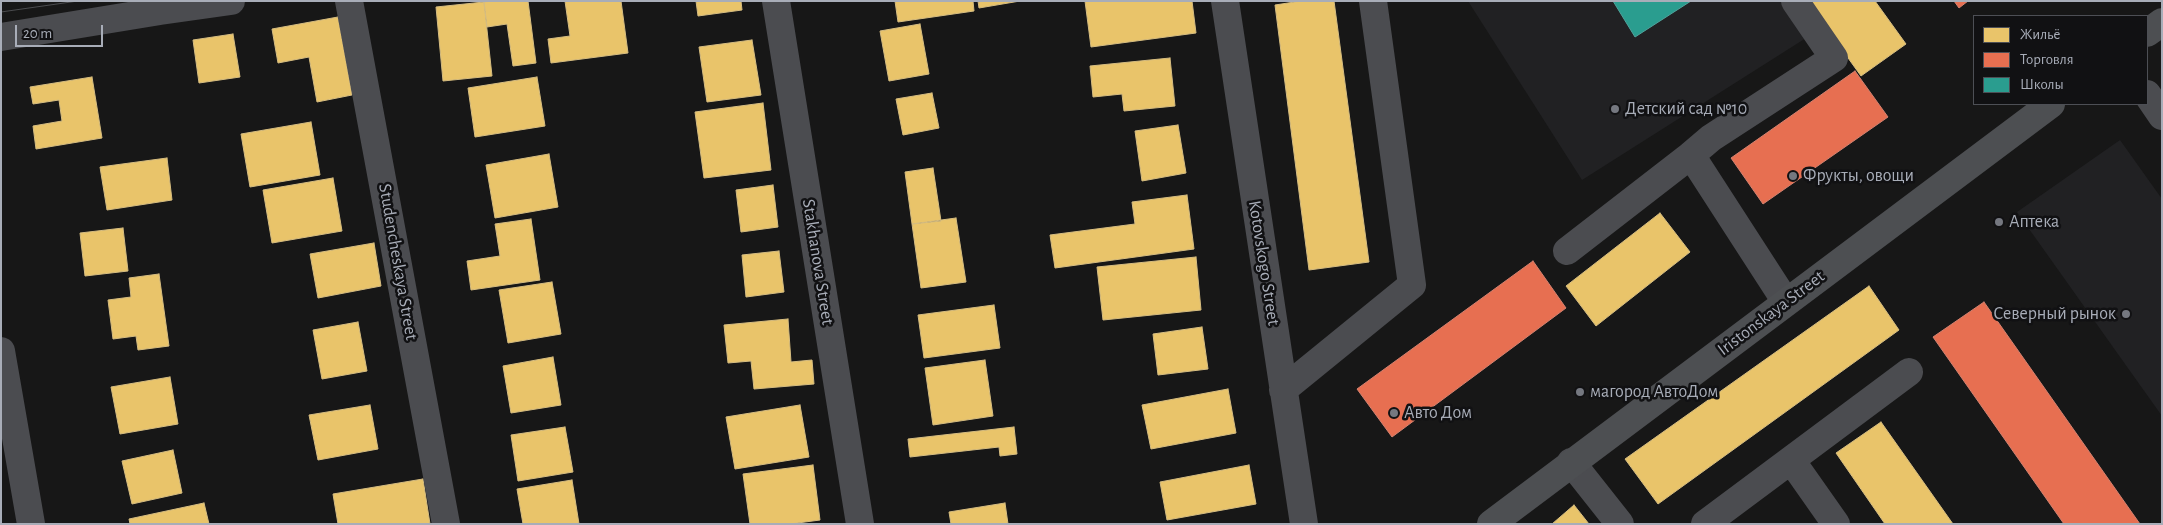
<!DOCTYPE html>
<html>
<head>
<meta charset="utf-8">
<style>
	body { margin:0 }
	#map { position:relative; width:2163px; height:525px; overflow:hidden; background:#171717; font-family:"Alegreya Sans",sans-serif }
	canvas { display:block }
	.frame { position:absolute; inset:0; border:2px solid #a8adb8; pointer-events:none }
	.legend { position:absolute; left:1973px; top:15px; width:175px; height:90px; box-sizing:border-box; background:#111113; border:1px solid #4d4f55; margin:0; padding:6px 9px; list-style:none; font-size:15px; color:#a8adb8 }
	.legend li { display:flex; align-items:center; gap:10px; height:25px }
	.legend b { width:25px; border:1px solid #4d4f55 }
	.scale { position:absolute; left:15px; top:25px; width:88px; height:22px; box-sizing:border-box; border:2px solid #a8adb8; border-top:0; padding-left:6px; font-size:15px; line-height:18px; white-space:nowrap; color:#a8adb8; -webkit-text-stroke:4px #111113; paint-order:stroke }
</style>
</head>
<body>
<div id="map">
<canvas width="2163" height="525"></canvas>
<div class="frame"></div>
<ul class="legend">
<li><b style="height:14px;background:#e9c46a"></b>Жильё</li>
<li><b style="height:14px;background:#e76f51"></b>Торговля</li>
<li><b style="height:14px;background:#2a9d8f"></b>Школы</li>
</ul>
<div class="scale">20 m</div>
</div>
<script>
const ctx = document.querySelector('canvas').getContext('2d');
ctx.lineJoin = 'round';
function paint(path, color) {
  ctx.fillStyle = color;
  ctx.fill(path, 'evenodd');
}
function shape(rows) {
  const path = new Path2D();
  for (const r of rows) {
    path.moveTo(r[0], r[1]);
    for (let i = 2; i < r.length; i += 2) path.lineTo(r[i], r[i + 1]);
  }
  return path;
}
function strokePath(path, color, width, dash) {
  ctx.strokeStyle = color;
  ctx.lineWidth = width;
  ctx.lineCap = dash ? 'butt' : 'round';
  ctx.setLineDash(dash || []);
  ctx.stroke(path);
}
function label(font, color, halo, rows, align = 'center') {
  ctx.font = font + ' "Alegreya Sans",sans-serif';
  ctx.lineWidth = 5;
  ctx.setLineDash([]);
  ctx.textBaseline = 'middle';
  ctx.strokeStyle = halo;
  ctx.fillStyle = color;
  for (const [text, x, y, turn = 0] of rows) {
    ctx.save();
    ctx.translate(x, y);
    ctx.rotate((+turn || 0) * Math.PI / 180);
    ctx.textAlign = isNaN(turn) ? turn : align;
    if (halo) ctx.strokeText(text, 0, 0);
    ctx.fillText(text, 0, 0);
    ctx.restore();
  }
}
paint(shape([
	[1468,1,1783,1,1806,38,1582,180],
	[2120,140,2162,199,2162,416,2017,212]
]), '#212123');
const homes = shape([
	[493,1,528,1,536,63,513,66,507,24,487,27,484,2,493,1],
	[565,1,621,1,628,53,551,63,548,39,570,36,565,1],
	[696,1,741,1,742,10,698,16,696,1],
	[895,1,973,1,974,11,898,22,895,1],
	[978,1,1020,1,979,8,978,1],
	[1085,1,1192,1,1196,33,1091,47,1085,1],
	[1301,1,1334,1,1369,262,1309,270,1275,5,1301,1],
	[1807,1,1875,1,1906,44,1861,76,1807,1],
	[484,2,492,76,443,81,436,7,484,2],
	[338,17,352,95,317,102,309,57,278,63,272,29,338,17],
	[920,24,929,74,889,81,880,31,920,24],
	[233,34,240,77,199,83,193,40,233,34],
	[752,40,761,95,707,102,699,47,752,40],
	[1170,58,1175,106,1124,111,1122,94,1093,97,1090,66,1170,58],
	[92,77,102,138,36,149,33,126,62,121,59,100,33,104,30,87,92,77],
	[537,77,545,126,475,137,468,88,537,77],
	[932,93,939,128,903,135,896,99,932,93],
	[763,103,771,170,704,178,695,112,763,103],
	[311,122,320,175,250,187,241,134,311,122],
	[1178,125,1186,173,1142,181,1135,131,1178,125],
	[549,154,558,207,495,218,486,165,549,154],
	[167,158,172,200,107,210,100,167,167,158],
	[933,168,941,221,912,224,905,172,933,168],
	[333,178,342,231,272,243,263,190,333,178],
	[773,185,778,227,741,232,736,190,773,185],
	[1187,195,1194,249,1055,268,1050,235,1135,224,1132,202,1187,195],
	[1660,213,1690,252,1596,326,1566,286,1660,213],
	[956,218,966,282,921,288,912,224,956,218],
	[531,219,540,280,471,290,467,261,500,256,495,224,531,219],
	[123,228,128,271,85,276,80,233,123,228],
	[374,243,381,286,318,298,310,254,374,243],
	[779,251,784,292,746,297,742,255,779,251],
	[1196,257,1201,310,1103,320,1097,267,1196,257],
	[159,274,169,346,138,350,136,336,113,339,108,300,131,297,129,278,159,274],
	[552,282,561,334,508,343,499,290,552,282],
	[1869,286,1899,330,1658,504,1625,459,1869,286],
	[994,305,1000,348,924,358,918,315,994,305],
	[788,319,791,362,812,360,814,384,754,389,751,361,728,363,724,325,788,319],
	[358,322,367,371,322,379,313,330,358,322],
	[1202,327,1208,369,1158,375,1153,334,1202,327],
	[553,357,561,405,511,413,503,366,553,357],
	[985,360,993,416,933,425,925,368,985,360],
	[170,377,178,424,120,434,111,387,170,377],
	[1228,389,1236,433,1151,449,1142,405,1228,389],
	[370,405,378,449,318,460,309,415,370,405],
	[800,405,809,457,735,469,726,417,800,405],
	[1881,422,1953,524,1885,524,1836,453,1881,422],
	[565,427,573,472,518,481,511,435,565,427],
	[1014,427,1017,454,1000,456,999,447,910,457,908,439,1014,427],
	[173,450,182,493,132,504,122,461,173,450],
	[813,465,820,520,790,524,750,524,743,474,813,465],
	[1249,465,1256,504,1167,520,1160,482,1249,465],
	[423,479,430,524,338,524,333,494,423,479],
	[572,480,579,524,523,524,517,489,572,480],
	[204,503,209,524,130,524,129,519,204,503],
	[1005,503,1008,524,951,524,949,512,1005,503],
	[1574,505,1589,524,1552,524,1574,505]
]);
paint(homes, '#e9c46a');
strokePath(homes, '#d6bd81', 1);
const shops = shape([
	[1954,1,1968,1,1959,8,1954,1],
	[1855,71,1888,117,1763,204,1731,158,1855,71],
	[1533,261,1566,308,1392,437,1357,389,1533,261],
	[1984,302,2140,524,2064,524,1933,337,1984,302]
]);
paint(shops, '#e76f51');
strokePath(shops, '#d48270', 1);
const schools = shape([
	[1613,1,1691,1,1635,37,1613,1]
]);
paint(schools, '#2a9d8f');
strokePath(schools, '#50a29b', 1);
strokePath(shape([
	[349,1,446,524],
	[776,1,860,524],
	[1225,1,1304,524],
	[1,37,160,11,231,1],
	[2147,94,2162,116],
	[1567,251,1691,155],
	[1786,302,1691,155,1711,138,1834,58,1795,1],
	[1,351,31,524],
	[1283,390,1412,285,1373,1],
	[1791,460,1836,524],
	[1571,462,1620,524],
	[1705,524,1909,372]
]), '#4b4c50', 28);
strokePath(shape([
	[2147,33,2162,22],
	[1491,524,2051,104]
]), '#4d4f52', 28);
strokePath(shape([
	[1,12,78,1]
]), '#4b4c4f', 1);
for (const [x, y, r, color] of [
	[1615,109,5,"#757880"],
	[1793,176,5,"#757880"],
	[1999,222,5,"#757880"],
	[2126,314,5,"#757880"],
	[1580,392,5,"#757880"],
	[1394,413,5,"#757880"]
]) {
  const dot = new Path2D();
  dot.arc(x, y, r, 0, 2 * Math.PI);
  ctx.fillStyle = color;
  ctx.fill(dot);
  strokePath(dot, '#111113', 2);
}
label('18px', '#a8adb8', '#111113', [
	["Детский сад №10",1625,109],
	["Фрукты, овощи",1803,176],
	["Аптека",2009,222],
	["Северный рынок",2116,314,"right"],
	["магород АвтоДом",1590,392],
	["Авто Дом",1404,413]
], 'left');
label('18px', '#a8adb8', '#111113', [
	["Studencheskaya Street",398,262,80],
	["Stakhanova Street",818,262,81],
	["Kotovskogo Street",1264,263,81],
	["Iristonskaya Street",1771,313,-37]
]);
</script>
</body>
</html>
